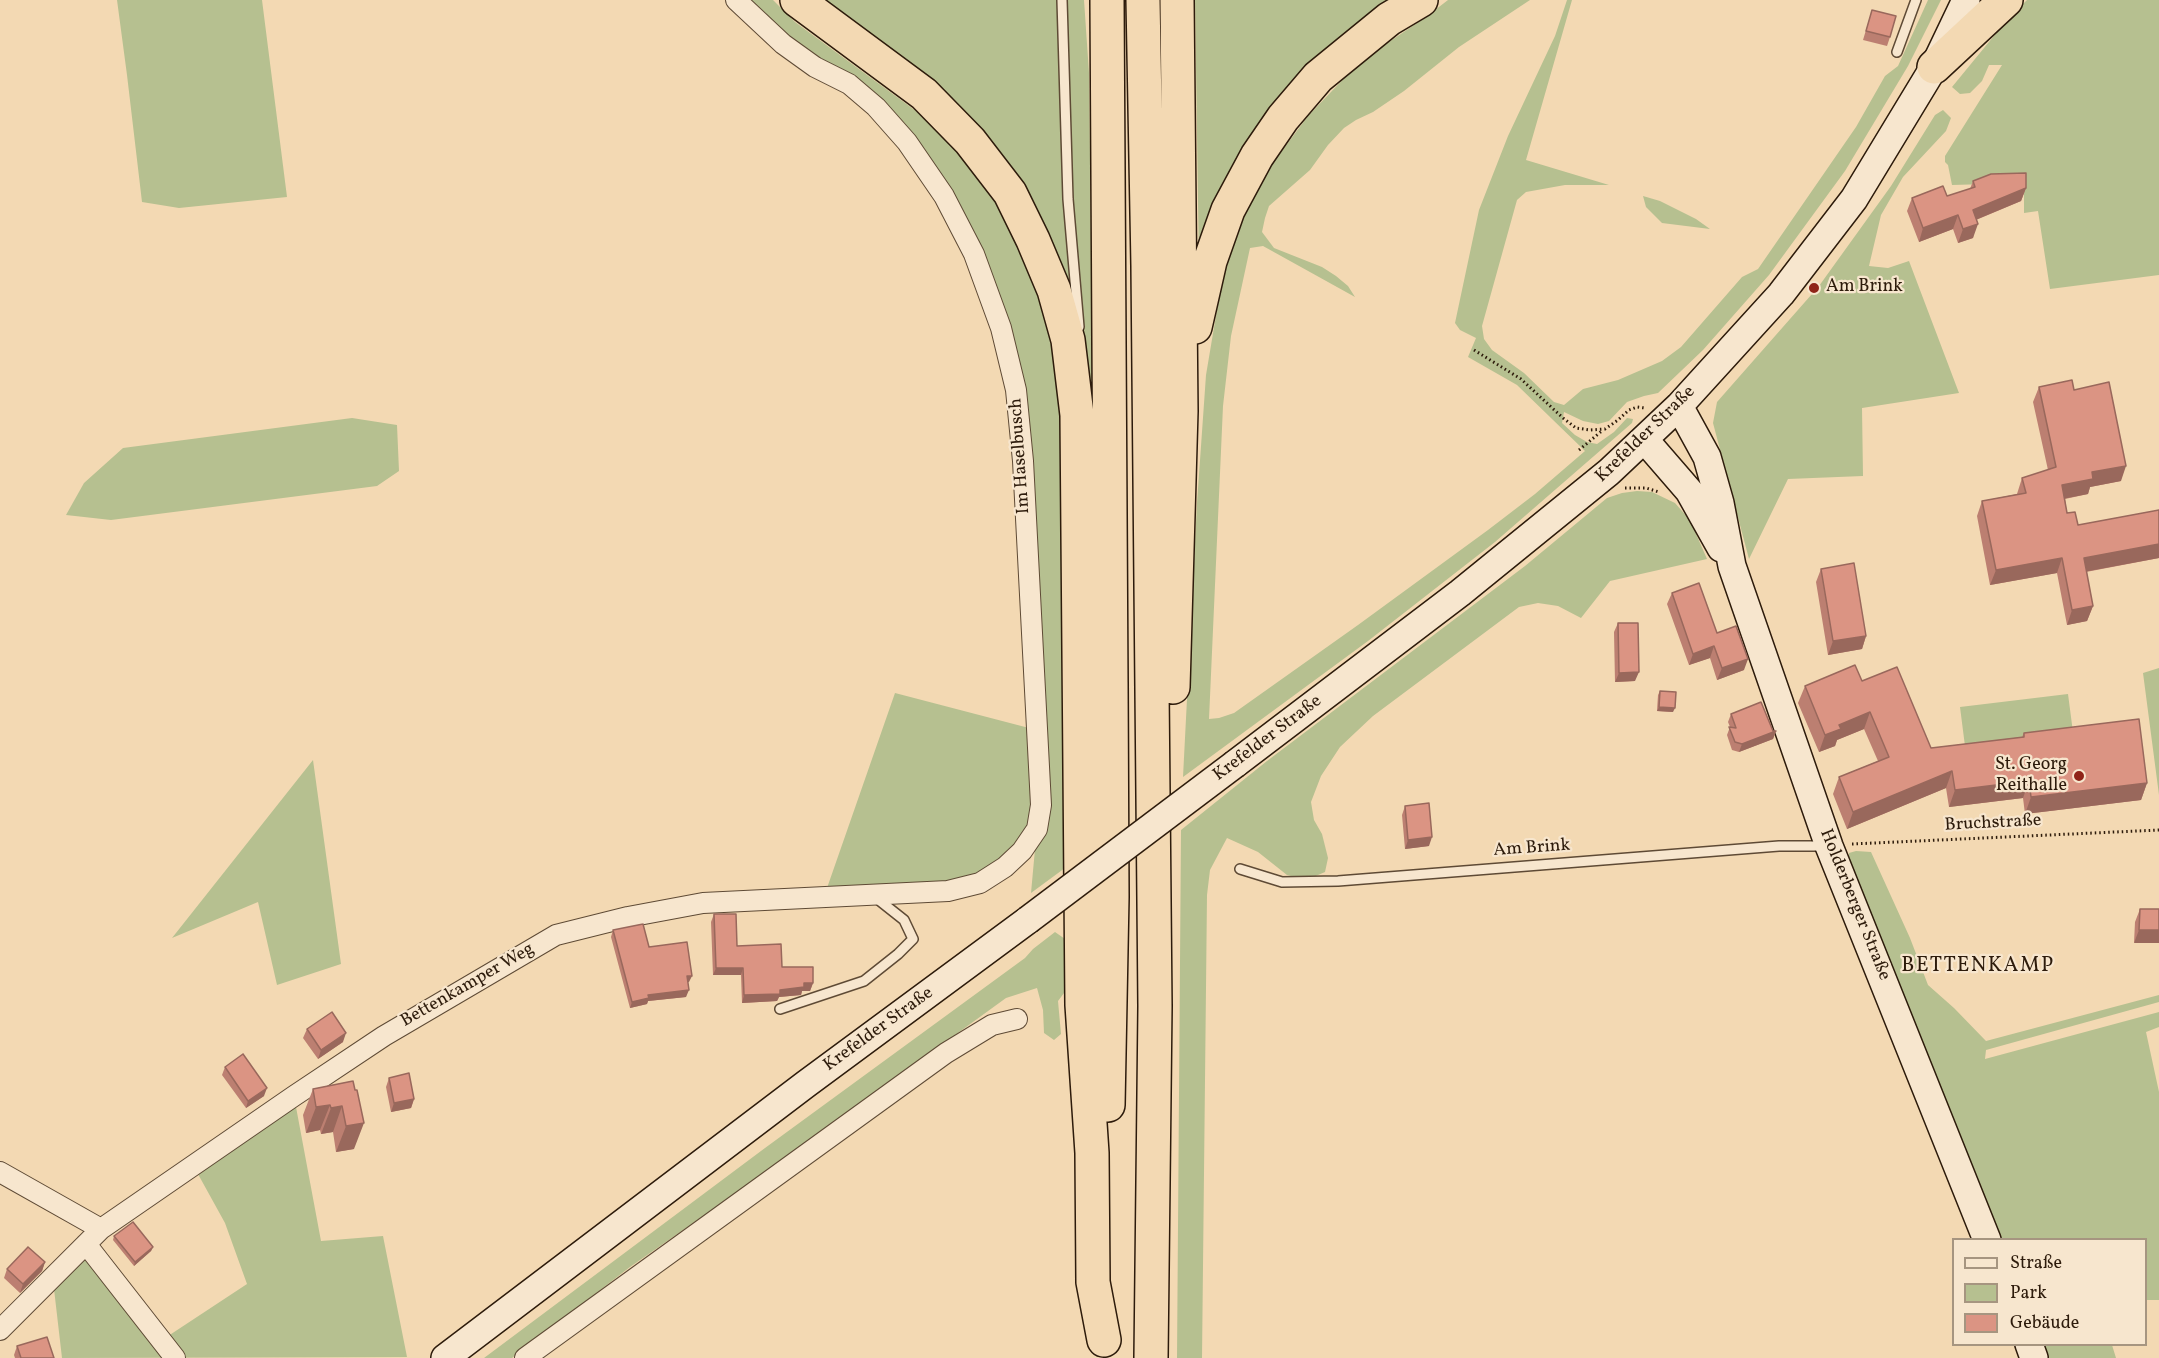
<!DOCTYPE html>
<html>
<head>
<meta charset="utf-8">
<style>
	body { margin:0 }
	#map { position:relative; width:2159px; height:1358px; overflow:hidden; background:#f3d9b3; font-family:Vollkorn,serif }
	canvas { display:block }
	.legend { position:absolute; left:1952px; top:1238px; width:195px; height:108px; box-sizing:border-box; background:#f7e6ce; border:2px solid #a69580; margin:0; padding:8px 10px; list-style:none; font-size:18px; color:#2d1b0b }
	.legend li { display:flex; align-items:center; gap:12px; height:30px }
	.legend b { width:30px; border:2px solid #a69580 }
</style>
</head>
<body>
<div id="map">
<canvas width="2159" height="1358"></canvas>
<ul class="legend">
<li><b style="height:8px;background:#f7e6ce"></b>Straße</li>
<li><b style="height:16px;background:#b6c090"></b>Park</li>
<li><b style="height:16px;background:#db9483"></b>Gebäude</li>
</ul>
</div>
<script>
const ctx = document.querySelector('canvas').getContext('2d');
ctx.lineJoin = 'round';
function paint(path, color) {
  ctx.fillStyle = color;
  ctx.fill(path, 'evenodd');
}
function shape(rows) {
  const path = new Path2D();
  for (const r of rows) {
    path.moveTo(r[0], r[1]);
    for (let i = 2; i < r.length; i += 2) path.lineTo(r[i], r[i + 1]);
  }
  return path;
}
function strokePath(path, color, width, dash) {
  ctx.strokeStyle = color;
  ctx.lineWidth = width;
  ctx.lineCap = dash ? 'butt' : 'round';
  ctx.setLineDash(dash || []);
  ctx.stroke(path);
}
function label(font, color, halo, rows, align = 'center') {
  ctx.font = font + ' Vollkorn,serif';
  ctx.lineWidth = 4.5;
  ctx.setLineDash([]);
  ctx.textBaseline = 'middle';
  ctx.strokeStyle = halo;
  ctx.fillStyle = color;
  for (const [text, x, y, turn = 0] of rows) {
    ctx.save();
    ctx.translate(x, y);
    ctx.rotate((+turn || 0) * Math.PI / 180);
    ctx.textAlign = isNaN(turn) ? turn : align;
    if (halo) ctx.strokeText(text, 0, 0);
    ctx.fillText(text, 0, 0);
    ctx.restore();
  }
}
paint(shape([
	[117,0,262,0,287,197,179,208,142,202,127,75],
	[743,0,773,0,795,22,916,111,949,142,992,196,1015,239,1043,304,1055,355,1062,408,1069,865,1031,893,1035,849,1017,359,921,152],
	[811,0,1084,0,1089,73,1093,398,1087,397,1085,344,1041,237],
	[1195,0,1407,0,1346,43,1199,268],
	[1448,0,1530,0,1459,47,1404,91,1373,112,1356,120,1344,128,1328,145,1310,170,1269,206,1265,218,1262,232,1274,248,1322,267,1336,276,1348,286,1355,297,1263,246,1250,248,1231,336,1223,406,1209,719,1219,718,1234,713,1358,625,1488,530,1535,494,1585,451,1517,385,1468,357,1476,338,1460,330,1455,323,1479,210,1508,136,1555,36,1567,0,1572,0,1526,160,1609,185,1565,185,1526,192,1517,200,1482,326,1484,339,1492,350,1524,373,1554,402,1564,405,1583,389,1618,380,1662,361,1681,347,1742,277,1758,269,1856,127,1885,76,1898,66,1928,0,1941,0,1908,66,1845,171,1769,275,1703,350,1658,393,1644,396,1627,402,1609,421,1598,424,1583,421,1564,412,1562,423,1575,435,1587,442,1597,444,1614,432,1627,418,1633,419,1632,423,1495,542,1368,641,1183,777,1197,503,1206,375,1222,280,1233,245,1247,208,1264,175,1308,116,1352,70,1377,50,1426,17],
	[2027,0,2159,0,2159,275,2050,289,2038,211,2024,213,2024,183,1952,185,1948,165,1945,162,1945,156,2002,65,1989,65,1982,81,1970,93,1960,94,1952,87,2007,20],
	[1943,110,1951,118,1946,131,1903,177,1881,215,1869,266,1888,268,1909,261,1959,393,1862,408,1863,476,1788,479,1749,559,1713,423,1717,402,1819,286,1891,186,1935,115],
	[1643,196,1660,201,1696,219,1710,229,1662,223,1646,207],
	[352,418,397,425,399,471,377,486,111,520,66,515,84,483,123,448],
	[1637,491,1652,492,1675,503,1690,520,1707,559,1610,581,1581,618,1558,606,1538,603,1519,607,1373,716,1340,747,1321,776,1311,802,1314,820,1322,834,1328,858,1325,872,1311,878,1299,878,1287,875,1258,852,1227,838,1210,870,1207,895,1202,1358,1177,1358,1181,830,1267,761,1525,566,1607,498,1622,493],
	[2159,668,2159,795,2143,673],
	[895,693,1029,728,1034,805,1030,828,1019,847,978,877,948,886,827,888],
	[2068,694,2074,740,1966,754,1960,707],
	[313,760,341,964,277,985,258,902,172,938],
	[1856,851,1871,852,1910,938,1928,985,1954,1008,1986,1041,2159,995,2159,1002,1986,1050,1985,1059,2159,1012,2159,1027,2146,1032,2159,1092,2159,1300,2146,1300,2146,1240,1999,1239,1849,863,1849,853],
	[1055,932,1068,941,1067,989,1058,1001,1061,1034,1054,1040,1044,1033,1043,1010,1037,988,1006,998,769,1170,630,1267,512,1358,484,1358,765,1148,1025,958,1033,949],
	[302,1102,296,1107,321,1241,383,1236,407,1357,62,1358,54,1289,86,1258,159,1342,247,1284,225,1223,193,1165],
	[2041,1345,2112,1345,2116,1358,2047,1358]
]), '#b6c090');
const lane = shape([
	[1062,0,1068,199,1079,327],
	[1897,52,1916,0],
	[1240,869,1282,882,1338,881,1779,846,1827,846],
	[780,1009,864,981,898,954,913,939,904,920,875,897]
]);
const street = shape([
	[0,1172,101,1229],
	[86,1244,175,1358],
	[0,1330,101,1229,294,1096,384,1036,556,935,628,917,703,903,948,891,980,883,1005,867,1022,851,1037,829,1041,805,1023,461,1016,390,1001,328,974,254,944,196,907,142,876,107,849,84,815,67,783,44,736,0],
	[525,1358,946,1053,992,1025,1017,1019]
]);
const secondary = shape([
	[1679,406,1707,457,1720,503,1732,566,1829,846,1987,1240],
	[1644,439,1689,491,1721,548],
	[1235,764,1460,593,1609,472,1679,406,1781,294,1854,199,1934,67,1966,0],
	[2029,1344,2034,1358],
	[445,1358,806,1084,1028,920]
]);
const highway = shape([
	[797,0,924,94,970,141,1010,193,1033,240,1054,290,1068,340,1077,415,1082,1005,1092,1153,1093,1282,1104,1340],
	[1107,0,1111,682,1112,897,1108,1105],
	[1143,0,1148,266,1155,1006,1151,1358],
	[1934,67,2006,0],
	[1195,327,1210,261,1228,210,1257,156,1283,118,1318,77,1389,19,1421,0],
	[1173,687,1181,411,1177,0]
]);
strokePath(lane, '#5e4a35', 12);
strokePath(street, '#5e4a35', 22);
strokePath(secondary, '#2d1b0b', 30);
strokePath(highway, '#2d1b0b', 36);
strokePath(shape([
	[1474,350,1521,379,1563,418,1576,428,1590,430,1605,429,1618,420,1629,410,1637,407,1645,408],
	[1579,450,1603,430],
	[1625,488,1646,488,1659,492],
	[1852,844,2159,830]
]), '#2d1b0b', 3, [1.5, 3]);
strokePath(lane, '#f7e6ce', 9);
strokePath(street, '#f7e6ce', 20);
strokePath(secondary, '#f7e6ce', 27);
strokePath(highway, '#f3d9b3', 33);
const secondaryBridge = shape([
	[1028,920,1235,764]
]);
strokePath(secondaryBridge, '#2d1b0b', 30, []);
strokePath(secondaryBridge, '#f7e6ce', 27);
paint(shape([
	[1872,10,1890,37,1887,46,1863,40],
	[1973,181,2026,188,2021,201,1976,220,1973,238,1958,243,1953,229,1919,242,1907,211,1912,198,1947,196,1970,189],
	[2039,387,2074,390,2121,481,2090,487,2088,494,2065,499,2067,513,2078,525,2159,510,2159,558,2086,572,2093,606,2087,621,2067,625,2057,573,1990,585,1977,516,1982,501,2017,494,2022,478,2048,470,2033,402],
	[1821,569,1866,636,1862,649,1828,655,1816,582],
	[1672,593,1717,633,1744,670,1717,680,1710,658,1689,665,1667,604],
	[1618,623,1635,681,1615,682,1614,632],
	[1862,681,1931,748,2022,737,2024,733,2147,783,2141,800,2025,814,2023,798,1949,807,1946,788,1847,829,1833,794,1839,777,1878,761,1864,729,1837,740,1835,746,1819,752,1798,703,1805,686],
	[1660,691,1673,712,1657,711,1658,695],
	[1731,714,1773,731,1776,731,1773,739,1739,752,1732,750,1727,735,1730,727,1728,722],
	[1405,806,1429,846,1405,849,1402,815],
	[2140,909,2159,909,2134,943,2135,922],
	[714,914,737,946,782,967,813,983,810,991,802,991,801,995,779,997,777,1001,742,1003,741,975,713,975,711,922],
	[613,930,649,947,689,982,688,982,686,997,648,1001,647,1004,630,1008,611,937],
	[307,1029,343,1042,318,1059,303,1038],
	[225,1067,264,1096,246,1108,222,1075],
	[389,1078,414,1099,411,1108,391,1112,386,1087],
	[353,1081,354,1149,336,1152,333,1132,321,1134,320,1130,306,1133,303,1115,313,1089],
	[114,1236,153,1247,151,1251,134,1266,113,1240],
	[45,1262,42,1271,20,1293,4,1278,7,1269],
	[17,1346,54,1358,15,1358,14,1355]
]), '#bc7f71');
paint(shape([
	[2026,188,2021,201,1968,223,1973,210],
	[1958,215,1953,229,1919,242,1923,228],
	[1978,224,1973,238,1958,243,1963,229],
	[2126,466,2121,481,2090,487,2088,494,2057,500,2062,485,2092,472],
	[2159,544,2159,558,2078,573,2084,558],
	[2062,558,2057,573,1990,585,1996,570],
	[2093,606,2087,621,2067,625,2072,610],
	[1866,636,1862,649,1828,655,1833,641],
	[1714,646,1710,658,1689,665,1693,654],
	[1748,659,1744,670,1717,680,1722,668],
	[1639,672,1635,681,1615,682,1619,673],
	[1659,707,1675,708,1673,712,1657,711],
	[1870,712,1864,729,1837,740,1835,746,1819,752,1825,735,1839,725],
	[1776,731,1773,739,1739,752,1742,744],
	[1952,771,1946,788,1847,829,1853,812],
	[2029,781,2023,798,1949,807,1955,790],
	[2147,783,2141,800,2025,814,2031,797],
	[1432,837,1429,846,1405,849,1408,840],
	[2139,930,2159,930,2159,943,2134,943],
	[716,968,743,968,741,975,713,975],
	[687,976,692,976,689,982,685,983],
	[804,983,813,983,810,991,802,991,801,995,779,997,777,1001,742,1003,744,995,780,990],
	[689,990,686,997,648,1001,647,1004,630,1008,632,1002,648,995],
	[346,1033,343,1042,318,1059,321,1050],
	[267,1088,264,1096,246,1108,248,1101],
	[414,1099,411,1108,391,1112,394,1103],
	[330,1105,320,1130,306,1133,316,1107],
	[342,1106,333,1132,321,1134,331,1108],
	[364,1123,354,1149,336,1152,346,1126],
	[153,1247,151,1251,134,1266,135,1262],
	[45,1262,42,1271,20,1293,23,1284]
]), '#99685c');
const building = shape([
	[1872,10,1896,16,1890,37,1866,31,1872,10],
	[2026,173,2026,188,1973,210,1978,224,1963,229,1958,215,1923,228,1912,198,1943,186,1947,196,1975,187,1973,181,1991,174,2026,173],
	[2072,380,2074,390,2109,382,2126,466,2092,472,2093,479,2062,485,2067,513,2075,512,2078,525,2159,510,2159,544,2084,558,2093,606,2072,610,2062,558,1996,570,1982,501,2026,493,2022,478,2056,467,2039,387,2072,380],
	[1854,563,1866,636,1833,641,1821,569,1854,563],
	[1699,583,1717,633,1736,626,1748,659,1722,668,1714,646,1693,654,1672,593,1699,583],
	[1618,623,1638,623,1639,672,1619,673,1618,623],
	[1855,665,1862,681,1897,667,1931,748,2024,737,2024,733,2139,719,2147,783,2031,797,2029,781,1955,790,1952,771,1853,812,1839,777,1889,757,1870,712,1839,725,1841,729,1825,735,1805,686,1855,665],
	[1660,691,1676,692,1675,708,1659,707,1660,691],
	[1761,702,1773,731,1776,731,1742,744,1735,742,1729,727,1736,728,1731,714,1761,702],
	[1429,803,1432,837,1408,840,1405,806,1429,803],
	[2140,909,2159,909,2159,930,2139,930,2140,909],
	[714,914,736,914,737,946,781,944,782,967,813,967,813,983,804,983,804,987,780,990,780,994,744,995,743,968,716,968,714,914],
	[643,924,649,947,687,942,692,976,687,976,689,990,648,995,649,998,632,1002,613,930,643,924],
	[332,1012,346,1033,321,1050,307,1029,332,1012],
	[243,1054,267,1088,248,1101,225,1067,243,1054],
	[409,1073,414,1099,394,1103,389,1078,409,1073],
	[353,1081,355,1090,357,1090,364,1123,346,1126,342,1106,331,1108,330,1105,316,1107,313,1089,353,1081],
	[133,1222,153,1247,135,1262,114,1236,133,1222],
	[28,1247,45,1262,23,1284,7,1269,28,1247],
	[47,1337,54,1358,21,1358,17,1346,47,1337]
]);
paint(building, '#db9483');
strokePath(building, '#99685c', 1.5);
for (const [x, y, r, color] of [
	[1814,288,6,"#8f2418"],
	[2079,776,6,"#8f2418"]
]) {
  const dot = new Path2D();
  dot.arc(x, y, r, 0, 2 * Math.PI);
  ctx.fillStyle = color;
  ctx.fill(dot);
  strokePath(dot, '#f7e6ce', 2);
}
label('18px', '#2d1b0b', '#f7e6ce', [
	["Am Brink",1826,288],
	["St. Georg",2067,766,"right"],
	["Reithalle",2067,787,"right"]
], 'left');
label('18px', '#2d1b0b', '#f7e6ce', [
	["Krefelder Straße",1646,435,-44],
	["Im Haselbusch",1021,456,-94],
	["Krefelder Straße",1268,739,-37],
	["Bruchstraße",1993,824,-3],
	["Am Brink",1532,849,-4],
	["Holderberger Straße",1854,905,68],
	["Bettenkamper Weg",468,986,-30],
	["Krefelder Straße",879,1030,-36]
]);
ctx.letterSpacing = '1.5px';
label('21px', '#2d1b0b', '#f7e6ce', [
	["BETTENKAMP",1978,967]
]);
ctx.letterSpacing = '0px';
</script>
</body>
</html>
